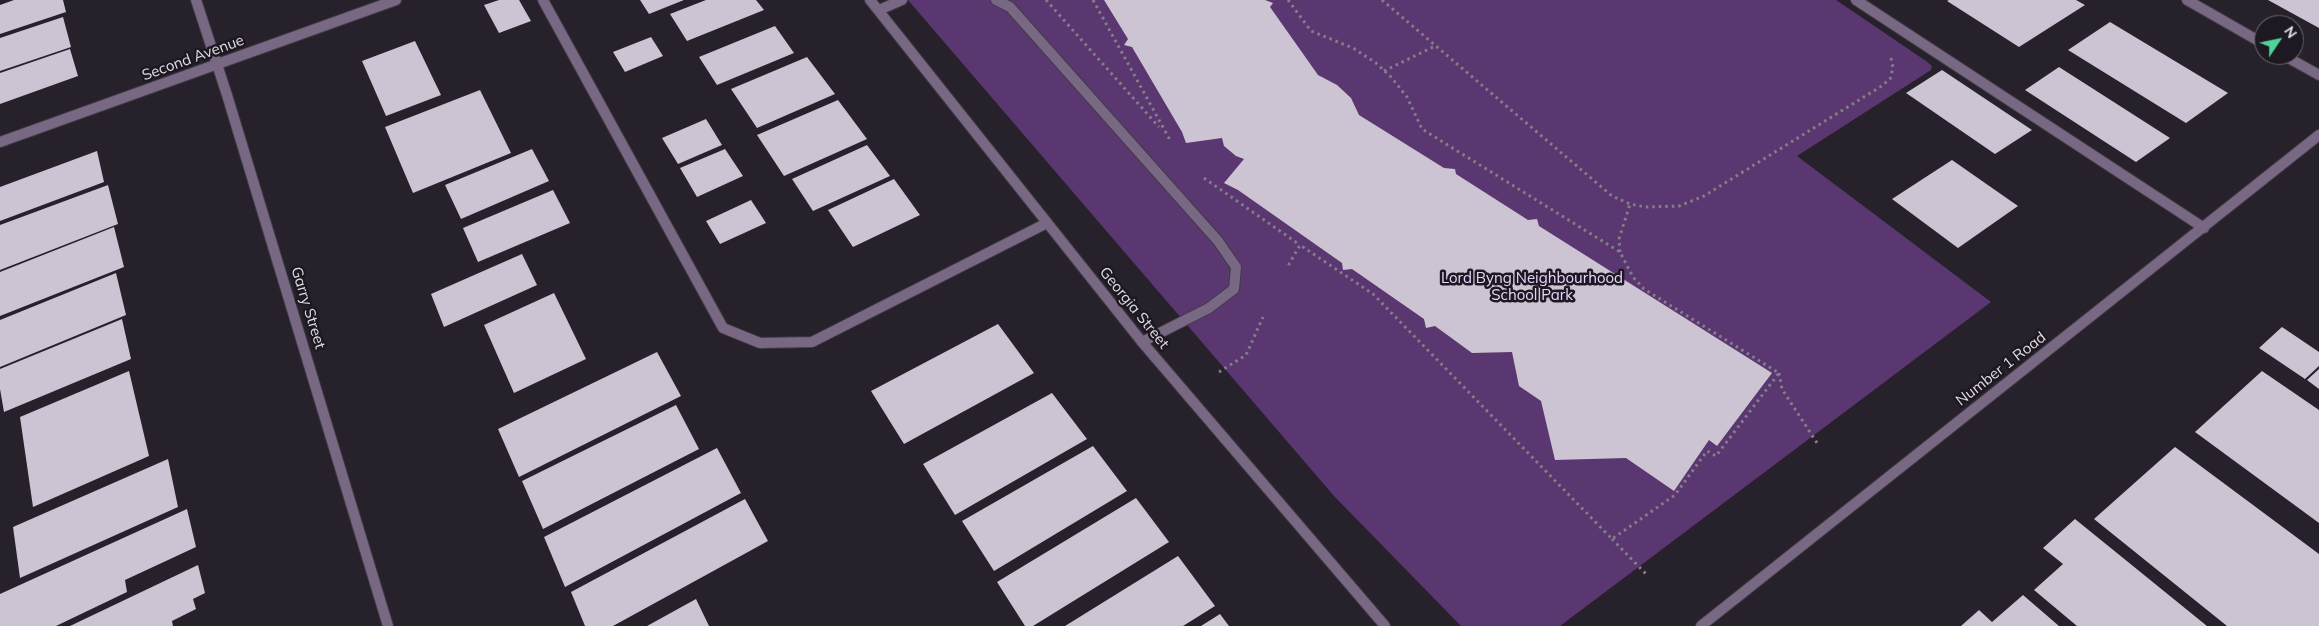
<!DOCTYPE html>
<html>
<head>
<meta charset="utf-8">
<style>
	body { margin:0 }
	#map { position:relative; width:2319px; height:626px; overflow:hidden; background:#27212b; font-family:Mulish,sans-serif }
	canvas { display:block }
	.north { position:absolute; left:2254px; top:15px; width:50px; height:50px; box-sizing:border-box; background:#1d1821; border:1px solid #6b676f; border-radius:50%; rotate:56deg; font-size:14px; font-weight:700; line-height:20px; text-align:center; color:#e1dde4 }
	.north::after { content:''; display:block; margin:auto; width:18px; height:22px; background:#4ed399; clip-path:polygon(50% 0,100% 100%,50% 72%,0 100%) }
</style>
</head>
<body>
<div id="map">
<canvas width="2319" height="626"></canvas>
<div class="north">N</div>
</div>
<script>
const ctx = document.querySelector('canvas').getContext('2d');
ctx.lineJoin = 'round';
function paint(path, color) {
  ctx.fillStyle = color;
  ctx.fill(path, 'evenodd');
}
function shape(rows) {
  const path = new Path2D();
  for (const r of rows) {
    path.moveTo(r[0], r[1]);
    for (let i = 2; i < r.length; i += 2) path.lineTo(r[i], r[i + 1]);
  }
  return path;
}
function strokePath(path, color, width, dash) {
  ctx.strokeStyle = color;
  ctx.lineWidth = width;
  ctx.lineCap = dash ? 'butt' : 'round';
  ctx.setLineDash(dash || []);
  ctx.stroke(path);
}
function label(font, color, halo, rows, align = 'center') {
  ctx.font = font + ' Mulish,sans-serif';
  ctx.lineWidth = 5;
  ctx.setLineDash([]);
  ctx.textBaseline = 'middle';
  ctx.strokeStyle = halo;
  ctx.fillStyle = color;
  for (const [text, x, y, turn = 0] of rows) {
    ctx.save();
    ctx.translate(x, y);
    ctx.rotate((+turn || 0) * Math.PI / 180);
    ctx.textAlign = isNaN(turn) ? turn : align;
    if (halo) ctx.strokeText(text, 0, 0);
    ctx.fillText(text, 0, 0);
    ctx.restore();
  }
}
paint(shape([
	[908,0,1836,0,1926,61,1932,66,1931,70,1797,156,1991,302,1560,626,1461,626,1334,496]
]), '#5b3771');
paint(shape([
	[14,0,63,0,66,12,0,34,0,5],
	[499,0,519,0,531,21,499,33,484,5],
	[640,0,684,0,649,14],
	[706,0,756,0,764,10,687,41,670,14],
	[1104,0,1265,0,1273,3,1270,7,1318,75,1337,85,1351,98,1359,115,1444,168,1455,169,1456,174,1528,220,1537,219,1539,226,1772,373,1717,446,1709,440,1674,491,1626,458,1555,460,1541,401,1519,386,1512,352,1472,353,1435,326,1426,328,1424,319,1352,269,1343,270,1342,263,1238,190,1224,183,1244,159,1236,156,1224,146,1222,138,1186,143,1182,132,1132,47,1124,45,1128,39],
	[1949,0,2076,0,2085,5,2019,47,1947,1],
	[2268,0,2319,0,2319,28],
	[63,17,71,47,0,71,0,38],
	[2110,22,2228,93,2186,123,2068,50],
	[775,26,794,53,717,85,699,57],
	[651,37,663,56,625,72,613,52],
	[415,41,441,95,386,116,362,61],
	[70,49,78,76,0,104,0,73],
	[807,57,835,94,757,128,731,89],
	[2059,67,2170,138,2136,162,2025,90],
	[1942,70,2032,130,1995,154,1906,93],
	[480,90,511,153,413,193,385,127],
	[838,100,867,139,784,176,757,135],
	[706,119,722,145,678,164,662,138],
	[867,145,890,176,813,211,792,179],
	[532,149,549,181,461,219,445,185],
	[725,149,743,176,697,197,680,168],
	[97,151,104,182,0,221,0,187],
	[1952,160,2018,206,1958,248,1892,199],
	[894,179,920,215,853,247,828,210],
	[108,185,118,224,0,270,0,225],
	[553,190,570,223,478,262,463,228],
	[751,200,766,223,720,244,706,221],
	[114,227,124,267,0,316,0,272],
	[522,254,537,285,444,327,431,294],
	[116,273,126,315,0,367,0,320],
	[554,293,586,359,514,393,484,325],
	[122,319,131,359,4,412,0,389,0,369],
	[998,324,1034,373,904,444,871,391],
	[2282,327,2319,352,2319,366,2305,379,2259,348],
	[657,352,681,396,519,477,498,429],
	[2319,369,2319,389,2307,380],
	[129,371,149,456,33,507,20,417],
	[2262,371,2319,410,2319,523,2195,432],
	[1052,393,1087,439,955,515,923,464],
	[676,405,699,449,543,529,522,481],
	[1093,446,1127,491,994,571,962,521],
	[2175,447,2319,554,2319,626,2227,626,2094,519],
	[717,448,741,493,565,587,544,537],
	[168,459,178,507,20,578,13,527],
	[1136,498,1169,542,1033,626,1025,626,997,582],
	[745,499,768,541,613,626,585,626,571,592],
	[187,509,196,547,125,580,127,592,56,626,0,626,0,594],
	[2075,519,2207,626,2077,626,2034,590,2063,564,2043,548],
	[1178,556,1215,606,1183,626,1065,626],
	[198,565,205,593,193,599,196,609,172,621,173,626,70,626],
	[2023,595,2059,626,1961,626,1979,610,1992,622],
	[696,599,709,626,647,626],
	[1220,614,1229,626,1201,626]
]), '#ccc4d2');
const service = shape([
	[543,0,723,328,760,343,812,342,1047,223],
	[996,0,1010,7,1218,241,1236,267,1234,289,1209,308,1142,342],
	[1856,0,2204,228],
	[879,10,902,0]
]);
const minor = shape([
	[196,0,227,95,388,626],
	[870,0,1142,342,1385,626],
	[2187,0,2264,44],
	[2283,55,2319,75],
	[0,142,396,0]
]);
const tertiary = shape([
	[1701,626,2319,135]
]);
strokePath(service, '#413b45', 12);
strokePath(minor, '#413b45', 12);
strokePath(tertiary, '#413b45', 12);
strokePath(shape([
	[1046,0,1159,127],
	[1093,0,1170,140],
	[1288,0,1311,31,1353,48,1376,63,1391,77,1407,97,1422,129,1620,252,1633,277,1644,289,1779,373,1716,456,1707,451,1675,495,1612,539,1373,294,1300,245,1288,266],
	[1382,0,1612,196,1630,204,1645,207,1679,206,1704,196,1880,87,1890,79,1893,68,1891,58],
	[1384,71,1435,46],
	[1204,178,1300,245],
	[1620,252,1619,239,1630,204],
	[1219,372,1246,355,1263,317],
	[1779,373,1782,389,1819,446],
	[1612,539,1647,575]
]), '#847f87', 3, [2.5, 4]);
strokePath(service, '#786883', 10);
strokePath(minor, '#786883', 10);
strokePath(tertiary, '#786883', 10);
label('15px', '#e1dde4', '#1d1821', [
	["Second Avenue",193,58,-20],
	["Garry Street",308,308,73],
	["Georgia Street",1134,308,51],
	["Number 1 Road",2001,369,-38]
]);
label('15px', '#ead5f9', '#1d1821', [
	["Lord Byng Neighbourhood",1532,278],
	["School Park",1532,295]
]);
</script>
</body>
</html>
